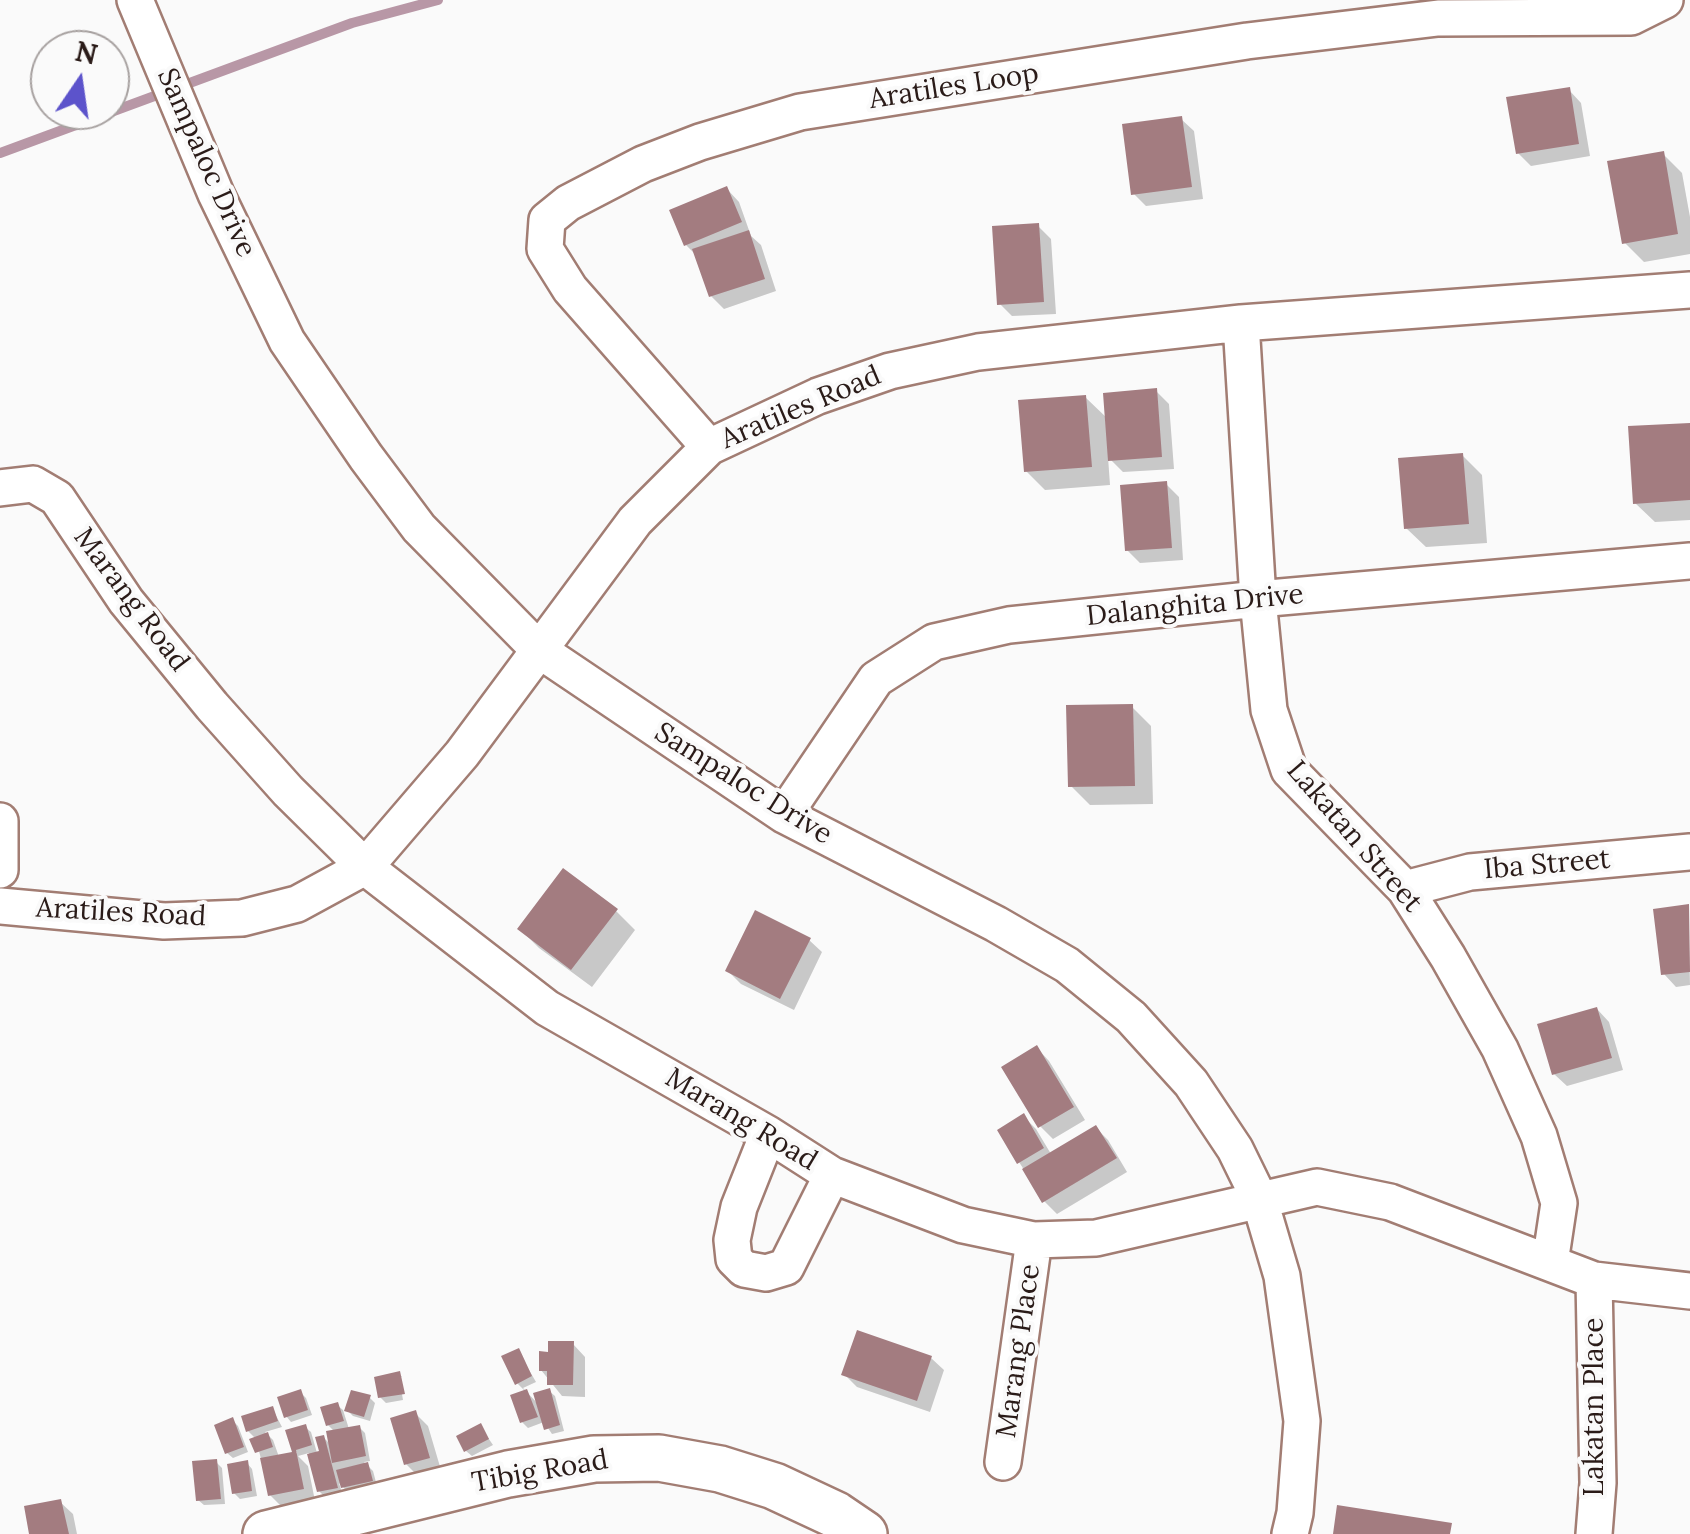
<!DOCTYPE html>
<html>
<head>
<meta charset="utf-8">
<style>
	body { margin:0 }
	#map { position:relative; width:1690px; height:1534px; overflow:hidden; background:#fafafa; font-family:Lora,serif }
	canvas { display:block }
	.north { position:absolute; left:30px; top:30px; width:100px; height:100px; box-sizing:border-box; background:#fafafa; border:2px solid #a7a1a0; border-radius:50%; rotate:13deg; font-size:28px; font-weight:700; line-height:40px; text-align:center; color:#2a1b18 }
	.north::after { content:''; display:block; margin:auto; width:35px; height:45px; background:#5c53cb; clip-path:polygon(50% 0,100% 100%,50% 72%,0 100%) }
</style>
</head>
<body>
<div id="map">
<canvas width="1690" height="1534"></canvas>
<div class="north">N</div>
</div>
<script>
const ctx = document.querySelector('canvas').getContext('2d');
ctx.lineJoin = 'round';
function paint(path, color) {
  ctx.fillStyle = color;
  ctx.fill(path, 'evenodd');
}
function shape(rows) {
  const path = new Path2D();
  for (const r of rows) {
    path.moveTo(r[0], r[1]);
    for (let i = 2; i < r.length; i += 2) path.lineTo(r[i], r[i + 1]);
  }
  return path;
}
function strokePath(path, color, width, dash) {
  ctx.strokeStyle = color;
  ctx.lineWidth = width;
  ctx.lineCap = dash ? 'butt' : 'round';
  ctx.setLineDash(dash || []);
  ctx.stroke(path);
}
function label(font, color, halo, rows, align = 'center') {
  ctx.font = font + ' Lora,serif';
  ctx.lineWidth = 8;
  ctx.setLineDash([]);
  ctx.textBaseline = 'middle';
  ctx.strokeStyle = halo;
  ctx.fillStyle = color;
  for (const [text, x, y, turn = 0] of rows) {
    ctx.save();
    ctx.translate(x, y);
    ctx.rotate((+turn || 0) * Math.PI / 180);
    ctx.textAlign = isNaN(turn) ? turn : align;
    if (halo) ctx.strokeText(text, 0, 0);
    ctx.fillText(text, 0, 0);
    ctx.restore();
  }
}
paint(shape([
	[1569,90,1581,103,1590,156,1531,166,1518,153],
	[1181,119,1194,131,1203,199,1146,206,1134,194],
	[1663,154,1682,173,1690,217,1690,254,1644,262,1625,243],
	[727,189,739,202,751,236,761,245,776,291,724,309,711,296,697,256,686,245],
	[1038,226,1051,239,1056,314,1012,316,1000,304],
	[1156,391,1169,404,1174,469,1123,472,1108,457,1110,485,1045,490,1026,471,1085,397,1108,419],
	[1690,425,1690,520,1655,522,1635,503],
	[1462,455,1482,475,1487,543,1426,547,1406,528],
	[1166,484,1179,497,1183,560,1140,563,1127,550],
	[1132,707,1151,726,1153,804,1090,805,1071,786],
	[1688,907,1690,985,1676,987,1664,974],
	[616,911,635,930,592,987,539,948,520,929],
	[809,940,822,952,794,1010,741,984,728,971],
	[1597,1009,1609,1022,1623,1070,1567,1086,1554,1074],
	[1037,1048,1049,1061,1085,1120,1053,1139,1040,1126],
	[1024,1117,1036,1129,1051,1154,1096,1128,1108,1140,1127,1172,1057,1214,1044,1201,1019,1162],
	[573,1344,585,1357,585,1397,562,1396,541,1370,551,1354],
	[518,1351,536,1382,523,1388,539,1405,549,1391,555,1396,564,1431,552,1434,544,1422,528,1428,522,1422,526,1392,517,1383],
	[931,1358,944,1370,930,1412,857,1387,844,1374],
	[399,1374,402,1377,399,1377,403,1400,386,1403,380,1397],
	[300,1392,306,1398,312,1415,291,1422,286,1416],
	[370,1398,375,1403,370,1421,353,1416,347,1410],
	[337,1405,343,1410,349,1429,359,1427,365,1433,370,1461,364,1462,373,1471,377,1486,349,1493,339,1483,342,1493,325,1497,319,1491,309,1453,298,1456,308,1466,315,1501,283,1508,270,1495,256,1439,248,1431,272,1408,282,1427,265,1432,273,1440,279,1457,297,1453,294,1450,305,1427,311,1432,319,1460,323,1437,330,1444,335,1432,328,1425],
	[415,1413,428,1426,441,1470,419,1477,406,1464],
	[232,1420,238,1426,248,1452,233,1458,227,1453],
	[480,1426,493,1445,472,1456,466,1451],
	[216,1462,222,1468,225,1504,204,1505,198,1500],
	[247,1463,252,1469,257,1496,240,1499,234,1493],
	[60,1502,73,1514,77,1534,32,1534]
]), '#0003');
strokePath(shape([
	[0,153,352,23,438,0]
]), '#b897a6', 10);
paint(shape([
	[1570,87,1579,144,1516,154,1506,97],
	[1182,116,1192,187,1131,195,1122,124],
	[1664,151,1678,234,1622,244,1607,161],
	[727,186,742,222,684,246,669,210],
	[1039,223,1044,302,997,305,992,226],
	[749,230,765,279,709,297,692,249],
	[1157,388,1162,457,1108,461,1103,393],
	[1086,395,1092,467,1024,472,1018,400],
	[1690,423,1690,500,1633,504,1628,426],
	[1463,453,1469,524,1404,529,1398,458],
	[1167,481,1172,548,1125,551,1120,485],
	[1133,704,1135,786,1068,787,1066,705],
	[563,868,618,909,571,970,517,929],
	[1689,904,1690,972,1661,975,1653,909],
	[755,910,811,938,780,999,725,971],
	[1597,1007,1612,1058,1552,1075,1537,1024],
	[1037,1045,1074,1107,1038,1128,1001,1067],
	[1024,1113,1044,1148,1017,1164,997,1130],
	[1096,1125,1117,1158,1042,1203,1022,1169],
	[857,1330,932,1356,917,1401,841,1375],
	[548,1341,574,1341,573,1385,547,1385,547,1371,539,1371,539,1351,548,1352],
	[519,1348,532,1376,515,1385,501,1356],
	[400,1371,405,1394,378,1398,374,1377],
	[550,1388,560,1425,544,1430,533,1393],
	[301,1389,308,1410,284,1418,277,1397],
	[527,1389,538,1417,520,1423,510,1395],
	[351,1390,371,1395,364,1417,344,1411],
	[338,1402,344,1421,326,1426,320,1407],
	[273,1406,278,1421,246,1432,241,1416],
	[416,1410,430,1458,404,1465,390,1418],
	[233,1417,244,1447,225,1454,214,1425],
	[481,1423,489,1439,464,1452,456,1436],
	[306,1424,312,1445,296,1450,304,1489,268,1496,260,1458,292,1452,285,1430],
	[360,1425,366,1456,332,1463,326,1431],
	[268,1432,273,1447,255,1453,249,1439],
	[324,1435,338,1488,317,1492,307,1454,319,1451,315,1437],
	[217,1459,221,1499,196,1501,192,1461],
	[248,1460,252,1491,232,1494,227,1464],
	[368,1462,373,1481,341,1488,336,1470],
	[61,1499,69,1534,29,1534,24,1506],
	[1337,1505,1452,1523,1450,1534,1333,1534]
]), '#a37c80');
const minor = shape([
	[135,0,216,194,287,341,366,457,419,528,539,650,784,815,996,924,1067,965,1131,1017,1191,1083,1235,1149,1259,1198,1282,1276,1302,1421,1295,1513,1290,1534],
	[1241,323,1258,599,1269,710,1289,770,1405,889,1448,957,1500,1049,1539,1136,1559,1203,1550,1263],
	[709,447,570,289,545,249,547,220,568,203,643,164,700,142,800,112,1247,41,1438,18,1631,17,1665,0],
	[0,488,33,484,57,498,126,601,212,706,288,791,365,867,547,1008,768,1134,832,1175,963,1225,1034,1240,1096,1238,1317,1187,1390,1202,1594,1280,1690,1291],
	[784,815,876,679,934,642,1009,625,1258,599,1690,561],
	[0,821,0,870],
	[1405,889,1470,872,1690,852],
	[0,906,164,921,242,918,297,904,365,867,462,754,635,521,709,447,818,396,890,371,978,352,1241,323,1690,290],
	[768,1134,739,1207,732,1240,734,1259,744,1269,766,1273,786,1267,832,1175],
	[1594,1280,1598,1483,1594,1534],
	[1003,1462,1034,1240]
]);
const major = shape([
	[266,1534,508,1474,594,1459,659,1458,720,1469,774,1486,836,1515,864,1534]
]);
strokePath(minor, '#a27d73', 40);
strokePath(major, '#a27d73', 50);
strokePath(minor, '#fff', 35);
strokePath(major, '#fff', 45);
label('28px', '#2a1b18', '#fafafa', [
	["Aratiles Loop",954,87,-9],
	["Sampaloc Drive",206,163,66],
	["Aratiles Road",801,408,-23],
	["Marang Road",131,600,53],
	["Dalanghita Drive",1195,606,-6],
	["Sampaloc Drive",743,784,32],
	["Lakatan Street",1354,837,49],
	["Iba Street",1547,865,-5],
	["Aratiles Road",121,913,3],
	["Marang Road",741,1120,31],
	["Marang Place",1019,1351,-82],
	["Lakatan Place",1595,1407,-90],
	["Tibig Road",540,1472,-10]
]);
</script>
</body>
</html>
